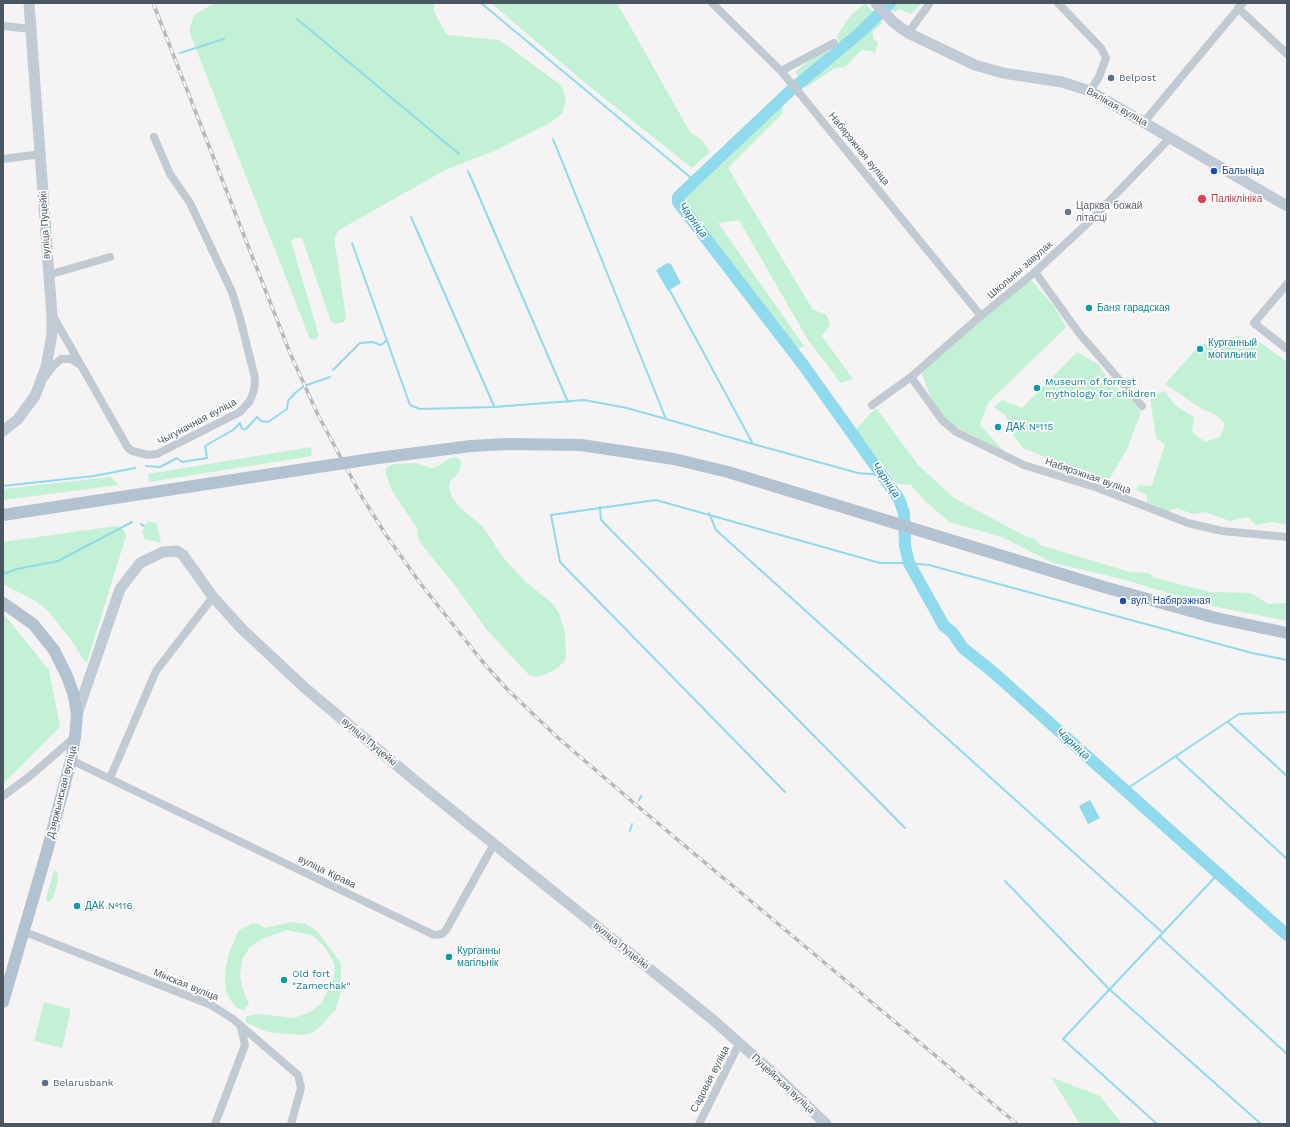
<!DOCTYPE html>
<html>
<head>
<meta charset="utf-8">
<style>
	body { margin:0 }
	#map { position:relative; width:1290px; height:1127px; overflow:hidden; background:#f5f3f3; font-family:"Work Sans",sans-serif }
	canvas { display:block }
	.frame { position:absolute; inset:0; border:4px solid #4a5661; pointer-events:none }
</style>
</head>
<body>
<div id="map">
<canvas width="1290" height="1127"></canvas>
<div class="frame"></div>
</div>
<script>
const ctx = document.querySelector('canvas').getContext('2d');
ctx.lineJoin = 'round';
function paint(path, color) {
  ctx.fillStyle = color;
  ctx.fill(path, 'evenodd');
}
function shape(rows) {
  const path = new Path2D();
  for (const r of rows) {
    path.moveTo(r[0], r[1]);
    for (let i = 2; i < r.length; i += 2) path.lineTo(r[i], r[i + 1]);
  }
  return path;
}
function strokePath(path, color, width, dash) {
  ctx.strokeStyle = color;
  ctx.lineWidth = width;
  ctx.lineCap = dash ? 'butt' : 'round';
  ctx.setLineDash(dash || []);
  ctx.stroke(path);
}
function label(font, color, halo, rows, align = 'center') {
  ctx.font = font + ' "Work Sans",sans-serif';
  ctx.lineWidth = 3.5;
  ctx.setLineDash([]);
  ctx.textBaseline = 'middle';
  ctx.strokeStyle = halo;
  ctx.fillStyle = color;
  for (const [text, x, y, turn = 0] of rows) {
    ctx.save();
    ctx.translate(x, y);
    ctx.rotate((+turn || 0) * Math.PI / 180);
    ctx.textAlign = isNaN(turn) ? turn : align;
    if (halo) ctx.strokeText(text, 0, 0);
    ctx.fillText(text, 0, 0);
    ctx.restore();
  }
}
paint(shape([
	[215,3,434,3,434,12,447,35,499,40,561,85,566,99,562,114,551,122,497,150,445,170,339,230,335,236,335,243,346,318,344,322,335,324,331,321,302,238,295,238,291,241,319,336,315,339,310,339,189,31,194,15],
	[491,3,617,3,690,132,702,140,710,152,692,168,584,82],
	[865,3,883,23,873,31,873,38,878,43,875,52,862,50,852,59,846,67,835,68,805,88,795,72,818,53,825,51,828,53,839,43,837,36,849,17],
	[886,3,922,3,911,14,899,9,894,12],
	[782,105,783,113,728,168,813,310,826,314,830,325,822,336,853,379,841,383,808,340,739,220,718,223,804,346,795,350,683,199,725,161],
	[1030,279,1053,305,1066,327,988,403,980,425,1005,452,958,428,937,412,923,377,922,370],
	[1238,336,1258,341,1287,362,1287,525,1272,522,1256,525,1248,517,1230,521,1205,512,1192,514,1177,508,1168,511,1147,502,1147,495,1136,490,1139,485,1152,486,1165,444,1156,438,1150,397,1164,391,1176,406,1194,417,1192,432,1205,442,1220,437,1225,424,1216,415,1202,409,1165,384,1200,345],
	[1077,352,1098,364,1110,382,1132,400,1141,412,1127,449,1107,483,1023,448,1013,435,1006,416,994,407,1002,400,1022,408],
	[876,408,919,466,954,498,1027,537,1034,538,1040,545,1130,572,1149,573,1155,578,1210,592,1251,593,1268,604,1287,603,1287,621,1207,605,1122,579,1053,563,1002,537,949,522,924,500,911,485,897,484,856,429],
	[311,447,312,456,149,482,148,474],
	[456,457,461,461,461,467,456,476,450,481,449,486,451,495,458,506,483,527,505,560,526,582,553,604,559,613,565,633,566,657,564,662,556,669,544,675,535,677,530,676,487,630,457,588,422,545,418,537,417,528,392,491,386,474,386,468,393,464,416,463,431,468,437,467,448,459],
	[111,477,119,485,3,500,3,489],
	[149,521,157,524,161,543,145,539,142,533,145,524],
	[116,526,123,529,126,536,87,662,85,662,71,640,49,612,36,601,3,584,3,542],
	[3,613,49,670,60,727,3,784],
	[54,871,57,872,58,880,53,899,49,902,47,902,46,898],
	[292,922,306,924,318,932,341,963,341,989,336,1009,321,1026,312,1033,300,1035,268,1032,247,1023,245,1020,247,1016,260,1014,294,1018,310,1012,321,1004,333,980,335,971,334,963,326,949,318,940,311,935,287,930,260,940,249,948,242,960,240,975,242,987,249,1004,244,1010,237,1008,231,1001,226,991,225,979,226,966,230,950,239,930,253,923,259,924,264,928],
	[44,1002,71,1009,62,1048,34,1041],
	[1051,1077,1100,1096,1122,1124,1080,1124]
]), '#c3f1d5');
paint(shape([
	[667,263,671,264,681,283,668,291,656,270],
	[1090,800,1100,818,1088,824,1079,806]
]), '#90daee');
strokePath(shape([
	[481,3,696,182],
	[297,19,459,154],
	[180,53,224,39],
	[553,139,666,419,753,444],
	[468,171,568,402],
	[411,217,494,406],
	[352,243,410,405,420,409,494,407,584,400,627,408,666,419],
	[669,289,753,444,858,473,882,475],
	[333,370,360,343,372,342,381,345,387,340],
	[146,466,160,467,177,458,182,462,207,458,205,446,233,430,240,423,242,429,246,429,257,417,261,421,268,422,287,409,288,401,295,393,304,386,330,377],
	[3,486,94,476,135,468],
	[600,507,601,520,905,828],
	[709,513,716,530,1163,933],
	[141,524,144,526],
	[3,574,17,569,58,561,132,522],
	[1228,722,1287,776],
	[1175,756,1287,859],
	[1125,790,1239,714,1287,712],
	[785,792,560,562,551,515,656,500,880,563,909,563,929,565,1252,653,1287,660],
	[639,800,641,796],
	[630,831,632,824],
	[1005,881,1109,989,1261,1124],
	[1160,937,1287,1054],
	[1157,1124,1063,1039,1218,874]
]), '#90daee', 2);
strokePath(shape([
	[887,6,890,3],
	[878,15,862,31,790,91,678,197,678,202,804,366,899,499,904,513,905,546,909,563,944,626,952,632,963,648,993,672,1287,935]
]), '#90daee', 12);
strokePath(shape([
	[712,3,781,71,801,95,981,316],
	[1058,3,1101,48,1106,58,1099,77,1090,91],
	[1238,8,1287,54],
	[3,26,31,29],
	[908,33,930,3],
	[781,71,834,43],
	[1144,122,1243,3],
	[3,159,41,154],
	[1035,272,1079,333,1142,406],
	[48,275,110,257],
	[1287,284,1254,323,1287,349],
	[53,316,128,448,132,451,148,455,157,454,240,412,250,401,254,390,255,378,240,318,232,292,190,203,170,174,154,137],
	[45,377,53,366,61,359,71,359,80,365],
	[911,377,942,420,956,432,1024,465,1098,488,1188,523,1222,531,1287,537],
	[872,405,911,377,976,320,1035,272,1091,220,1170,138],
	[71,760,434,935,442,934,446,930,494,844],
	[110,778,156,671,213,597],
	[3,796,30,776,75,737],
	[25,932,211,1005,233,1019,298,1075,301,1088,291,1124],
	[215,1124,245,1045,241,1027],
	[699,1124,739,1044]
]), '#c1cad2', 8);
strokePath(shape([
	[876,3,893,22,908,33,975,65,1003,73,1062,82,1090,91,1287,206],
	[3,431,18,419,35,396,46,367,52,335,52,316,29,3],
	[77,714,120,589,140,563,163,552,177,551,183,555,213,597,242,629,305,688,418,783,712,1019,773,1073,826,1124]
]), '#c1cbd6', 11);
strokePath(shape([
	[378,458,471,446,508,444,581,445,674,459,728,472,1104,587,1216,618,1287,633],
	[3,515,305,469],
	[3,603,33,624,54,650,67,676,74,696,77,714,75,737,71,760,47,851,3,1002]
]), '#b3c2d1', 12);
const rail = shape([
	[153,3,290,353,318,415,362,497,386,535,420,583,482,661,507,689,556,736,635,804,1017,1124]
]);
strokePath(rail, '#b5b8bd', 3.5);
strokePath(rail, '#fff', 2, [6]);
strokePath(shape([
	[305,469,378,458]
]), '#b3c2d1', 12);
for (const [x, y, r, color] of [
	[1111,78,4,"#5c6f8a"],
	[1214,171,4,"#1a4fb4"],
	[1202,199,5,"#e0444e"],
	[1068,212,4,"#6b7280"],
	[1089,308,4,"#0f9aa8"],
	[1200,349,4,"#0f9aa8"],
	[1037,388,4,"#0f9aa8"],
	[998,427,4,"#0f9aa8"],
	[1123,601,4,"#1a4fb4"],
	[77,906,4,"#0f9aa8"],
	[449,957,4,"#0f9aa8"],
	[284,980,4,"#0f9aa8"],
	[45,1083,4,"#5c6f8a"]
]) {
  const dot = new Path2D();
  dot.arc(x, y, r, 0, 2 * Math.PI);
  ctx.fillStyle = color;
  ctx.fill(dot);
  strokePath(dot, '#fff', 1.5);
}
label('10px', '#4e5e75', '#fff', [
	["Belpost",1119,78],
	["Belarusbank",53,1083]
], 'left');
label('10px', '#4a5661', '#fff', [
	["Вялікая вуліца",1117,107,29],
	["Набярэжная вуліца",859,149,51],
	["вуліца Пуцейкі",45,225,-93],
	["Школьны завулак",1020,270,-41],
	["Чыгуначная вуліца",197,422,-28],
	["Набярэжная вуліца",1088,476,19],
	["вуліца Пуцейкі",369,742,40],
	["Дзяржынская вуліца",62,792,-76],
	["вуліца Кірава",327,872,26],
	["вуліца Пуцейкі",621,946,39],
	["Мінская вуліца",186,985,22],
	["Садовая вуліца",710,1079,-63],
	["Пуцейская вуліца",783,1084,43]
]);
label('10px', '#164399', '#fff', [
	["Бальніца",1222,171],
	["вул. Набярэжная",1131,601]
], 'left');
label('10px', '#be3a42', '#fff', [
	["Паліклініка",1211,199]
], 'left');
label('10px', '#5b616d', '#fff', [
	["Царква божай",1076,206],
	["літасці",1076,218]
], 'left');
label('10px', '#0d838f', '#fff', [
	["Баня гарадская",1097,308],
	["Курганный",1208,343],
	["могильник",1208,355],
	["Museum of forrest",1045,382],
	["mythology for children",1045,394],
	["ДАК №115",1006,427],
	["ДАК №116",85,906],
	["Курганны",457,951],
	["магільнік",457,963],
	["Old fort",292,974],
	["\"Zamechak\"",292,986]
], 'left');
label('italic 11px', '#0c7c9b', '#fff', [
	["Чарніца",693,220,54],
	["Чарніца",886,480,55],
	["Чарніца",1073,744,42]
]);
</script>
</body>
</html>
